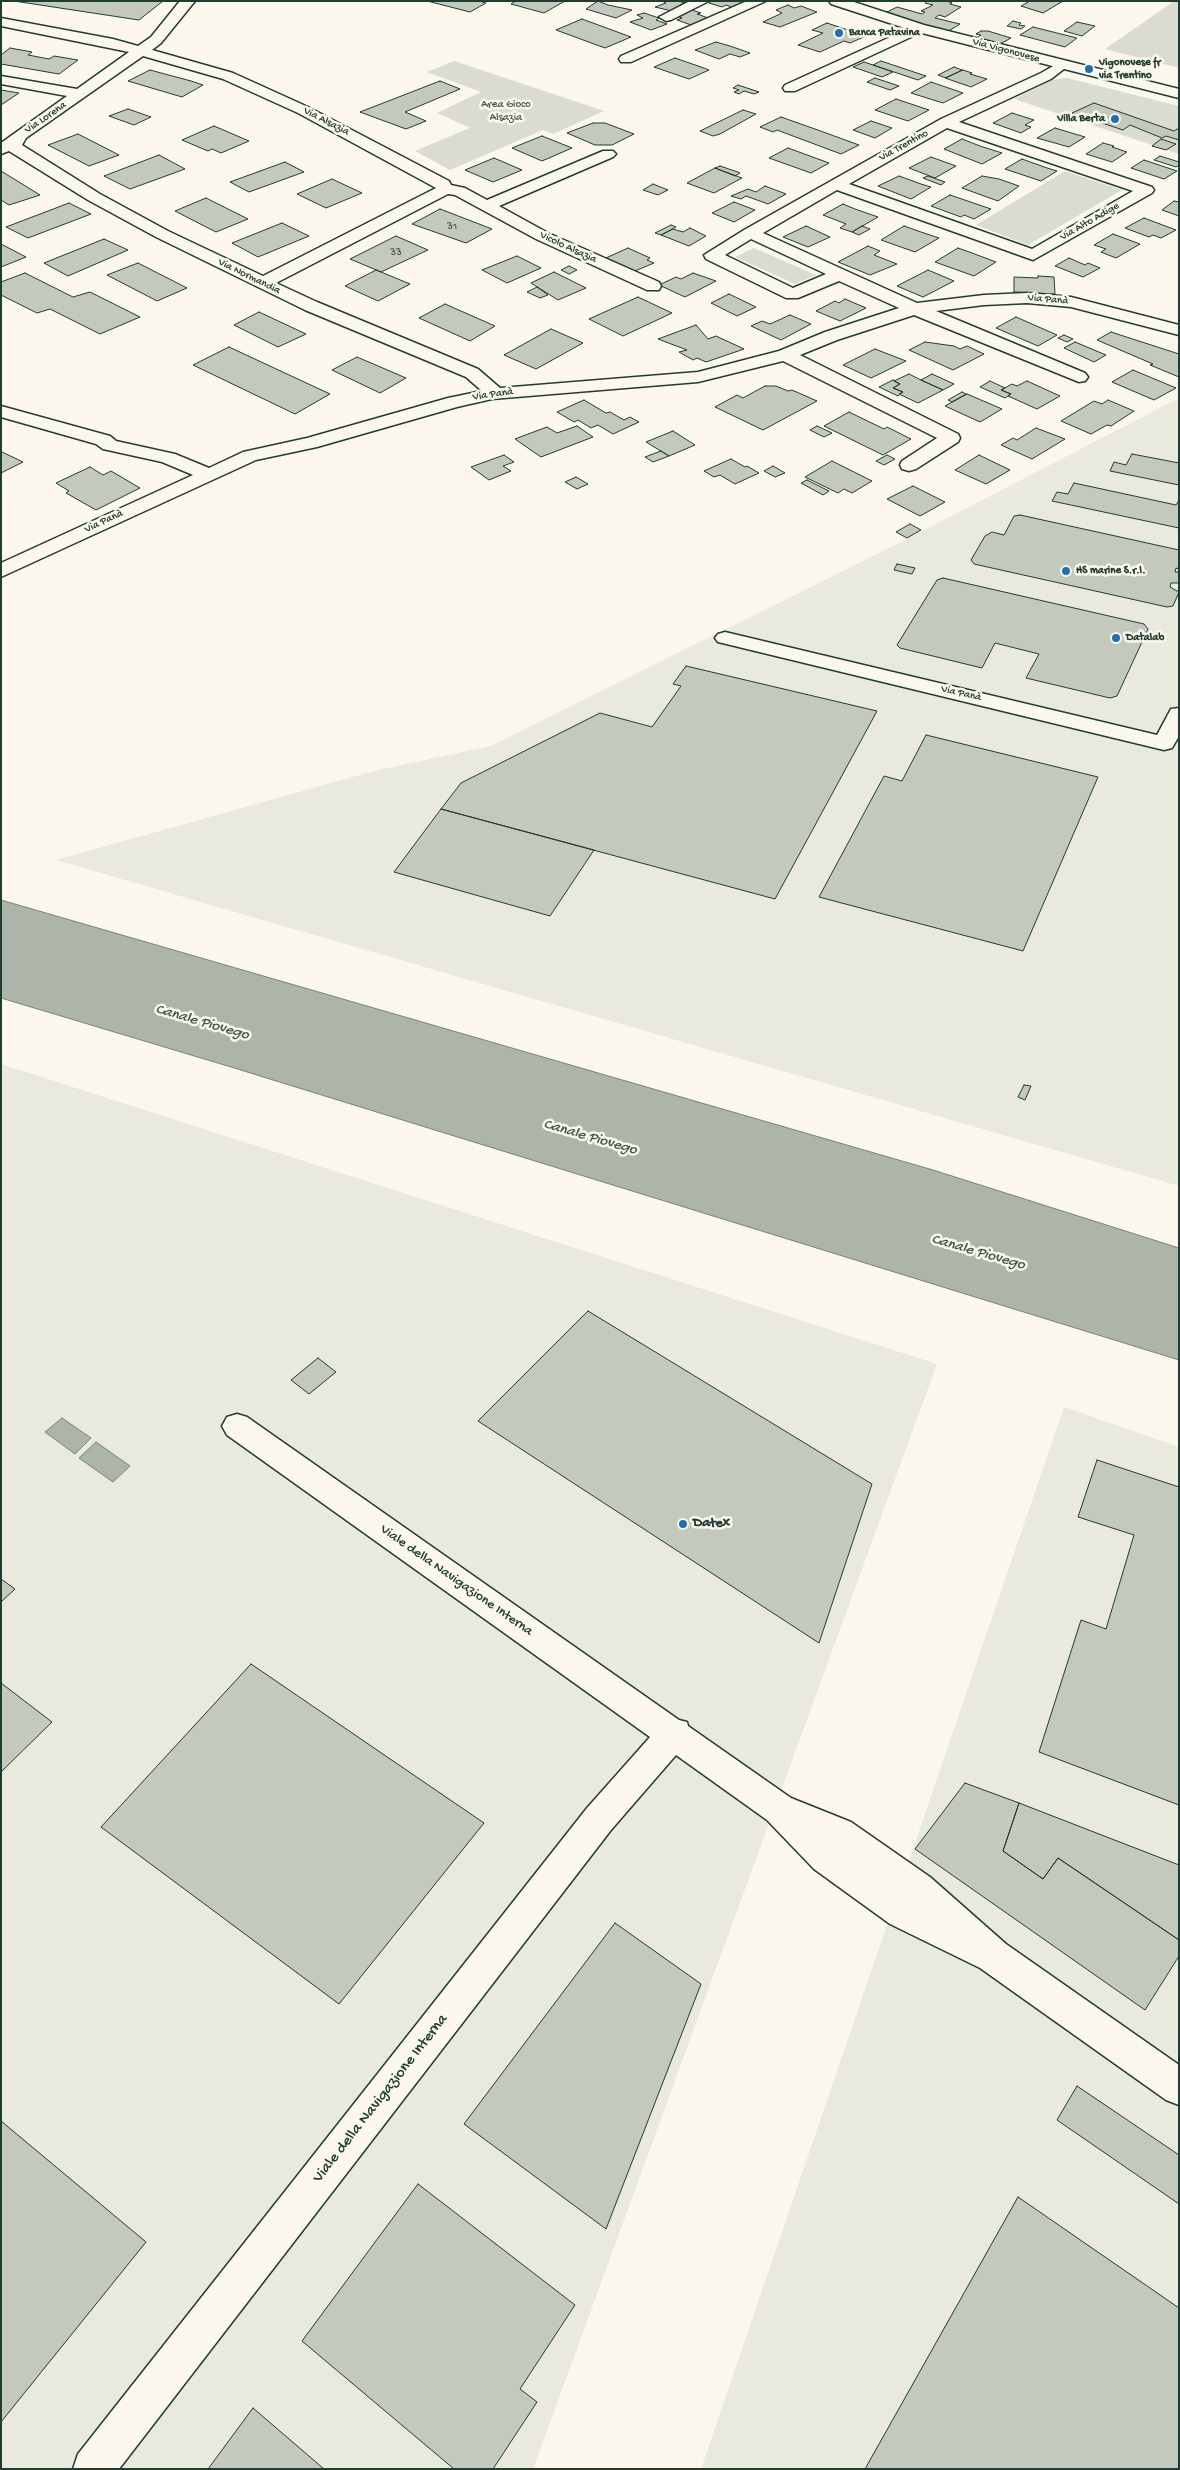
<!DOCTYPE html>
<html>
<head>
<meta charset="utf-8">
<style>
	body { margin:0 }
	#map { position:relative; width:1180px; height:2470px; overflow:hidden; background:#fbf7ec; font-family:"Gochi Hand",sans-serif }
	canvas { display:block }
	.frame { position:absolute; inset:0; border:2px solid #1f3d34; pointer-events:none }
</style>
</head>
<body>
<div id="map">
<canvas width="1180" height="2470"></canvas>
<div class="frame"></div>
</div>
<script>
const ctx = document.querySelector('canvas').getContext('2d');
ctx.lineJoin = 'round';
function paint(path, color) {
  ctx.fillStyle = color;
  ctx.fill(path, 'evenodd');
}
function shape(rows) {
  const path = new Path2D();
  for (const r of rows) {
    path.moveTo(r[0], r[1]);
    for (let i = 2; i < r.length; i += 2) path.lineTo(r[i], r[i + 1]);
  }
  return path;
}
function strokePath(path, color, width, dash) {
  ctx.strokeStyle = color;
  ctx.lineWidth = width;
  ctx.lineCap = dash ? 'butt' : 'round';
  ctx.setLineDash(dash || []);
  ctx.stroke(path);
}
function label(font, color, halo, rows, align = 'center') {
  ctx.font = font + ' "Gochi Hand",sans-serif';
  ctx.lineWidth = 5;
  ctx.setLineDash([]);
  ctx.textBaseline = 'middle';
  ctx.strokeStyle = halo;
  ctx.fillStyle = color;
  for (const [text, x, y, turn = 0] of rows) {
    ctx.save();
    ctx.translate(x, y);
    ctx.rotate((+turn || 0) * Math.PI / 180);
    ctx.textAlign = isNaN(turn) ? turn : align;
    if (halo) ctx.strokeText(text, 0, 0);
    ctx.fillText(text, 0, 0);
    ctx.restore();
  }
}
paint(shape([
	[1179,398,1179,1186,56,860,374,771,491,746,911,537],
	[1,1064,937,1364,533,2469,1,2469],
	[1064,1407,1179,1447,1179,2469,701,2469]
]), '#eae9de');
paint(shape([
	[1179,1,1179,68,1105,49,1173,2],
	[454,61,604,111,553,134,543,130,450,170,415,151,470,128,437,113,481,92,427,72],
	[1067,78,1179,106,1179,154,1014,99,1052,80],
	[1065,171,1122,190,1028,245,976,225],
	[754,248,816,275,795,284,735,257]
]), '#dbdcd1');
const water = shape([
	[1,900,933,1170,1179,1248,1179,1360,231,1067,1,998,1,900],
	[62,1418,91,1438,75,1454,45,1432,62,1418],
	[96,1442,130,1466,113,1482,79,1458,96,1442]
]);
paint(water, '#adb4aa');
strokePath(water, '#74847b', 1);
const building = shape([
	[14,1,163,1,139,20,14,1],
	[427,1,479,1,486,3,470,12,427,1],
	[516,1,565,1,544,13,511,4,516,1],
	[598,1,608,5,632,10,616,18,586,9,598,1],
	[662,1,679,1,687,4,672,11,655,7,666,3,662,1],
	[712,1,751,1,734,8,726,5,722,7,709,3,712,1],
	[927,1,947,1,952,3,950,4,961,7,945,17,939,15,935,18,960,24,947,32,883,14,897,7,922,14,925,12,921,11,933,5,925,3,927,1],
	[1030,1,1063,1,1043,13,1021,6,1030,1],
	[788,5,794,8,801,6,817,12,780,27,763,22,782,13,776,10,788,5],
	[692,10,701,13,697,14,711,19,694,26,677,20,682,18,677,16,692,10],
	[644,13,659,18,656,20,667,24,651,30,630,22,643,18,637,15,644,13],
	[582,19,631,37,605,48,556,30,582,19],
	[1013,21,1021,23,1019,25,1025,26,1021,29,1007,26,1013,21],
	[1077,22,1095,26,1082,36,1064,31,1077,22],
	[827,23,866,36,850,43,844,41,820,52,798,45,823,33,812,30,827,23],
	[1033,27,1077,38,1065,47,1020,35,1033,27],
	[981,31,988,31,1011,38,998,45,975,39,981,35,976,34,981,31],
	[716,42,730,46,750,53,740,57,730,54,719,59,695,50,716,42],
	[10,48,32,52,28,55,49,59,54,56,78,60,59,74,1,64,1,55,10,48],
	[675,58,701,67,709,70,689,79,654,67,675,58],
	[881,61,926,76,918,80,873,65,881,61],
	[864,62,873,65,893,72,882,77,853,67,864,62],
	[954,67,962,70,946,78,938,75,954,67],
	[150,70,191,81,203,85,182,97,128,81,150,70],
	[963,70,972,73,970,74,987,79,971,87,945,78,963,70],
	[875,78,899,86,890,90,867,82,875,78],
	[440,81,460,89,405,112,426,121,406,129,360,112,440,81],
	[931,82,963,93,943,103,911,93,931,82],
	[738,85,759,92,754,94,744,91,739,94,734,92,739,90,733,88,738,85],
	[1,90,19,93,1,105,1,90],
	[896,99,929,110,908,121,875,110,896,99],
	[1094,103,1174,131,1179,128,1179,140,1166,136,1162,138,1130,125,1123,130,1072,113,1094,103],
	[128,109,151,117,134,125,109,116,128,109],
	[743,110,756,114,720,134,713,136,700,131,743,110],
	[1012,113,1034,120,1025,125,1031,127,1021,133,993,123,1012,113],
	[781,117,815,129,859,145,841,154,777,130,773,132,760,127,781,117],
	[871,121,892,128,875,138,853,130,871,121],
	[593,123,605,123,634,134,612,145,595,145,567,133,593,123],
	[214,126,249,141,221,153,212,149,208,151,182,140,214,126],
	[1055,128,1085,137,1069,147,1037,138,1055,128],
	[78,134,119,155,89,166,48,145,78,134],
	[542,136,572,148,542,161,512,148,542,136],
	[962,139,980,146,1002,153,982,164,944,149,962,139],
	[1161,139,1176,144,1166,150,1152,146,1161,139],
	[1103,143,1114,146,1112,147,1127,152,1112,162,1086,154,1103,143],
	[788,148,829,163,811,173,769,158,788,148],
	[159,155,185,169,130,189,104,176,159,155],
	[1160,156,1179,162,1179,165,1176,167,1154,160,1160,156],
	[931,157,956,166,935,178,909,168,931,157],
	[494,158,522,170,493,182,465,170,494,158],
	[1022,159,1047,168,1057,171,1041,181,1005,169,1022,159],
	[1144,160,1177,171,1164,179,1131,168,1144,160],
	[285,162,304,172,249,192,230,182,285,162],
	[720,166,738,172,740,173,735,176,715,168,720,166],
	[715,168,742,178,714,193,687,183,715,168],
	[1,171,40,195,9,205,1,200,1,171],
	[899,176,921,184,931,187,911,199,878,186,899,176],
	[928,176,945,182,941,185,923,178,928,176],
	[982,176,999,179,1019,186,998,201,962,188,982,176],
	[332,179,362,193,326,208,297,194,332,179],
	[653,184,668,190,658,195,643,190,653,184],
	[765,186,786,194,768,204,746,196,741,199,731,196,748,189,756,192,765,186],
	[950,195,991,209,974,219,964,215,961,217,931,206,950,195],
	[206,198,248,219,216,232,175,211,206,198],
	[1174,201,1179,202,1179,216,1162,210,1174,201],
	[734,202,755,210,734,222,712,213,734,202],
	[69,203,91,214,28,238,6,227,69,203],
	[843,204,855,209,878,217,852,232,840,228,846,224,823,215,843,204],
	[440,209,492,229,466,243,412,224,440,209],
	[1144,218,1176,230,1161,238,1153,235,1149,237,1125,228,1144,218],
	[282,223,309,236,258,257,232,243,282,223],
	[671,225,676,227,661,235,655,233,671,225],
	[806,226,830,237,808,247,783,237,806,226],
	[862,226,870,229,859,235,852,232,862,226],
	[904,226,921,232,939,238,915,252,881,240,904,226],
	[690,228,706,236,689,246,661,235,673,229,683,232,690,228],
	[1113,234,1140,244,1116,258,1101,252,1106,249,1094,245,1113,234],
	[396,236,428,250,381,272,350,259,396,236],
	[104,239,128,250,68,276,44,263,104,239],
	[1,244,26,257,1,267,1,244],
	[868,246,880,251,874,255,897,264,870,275,838,262,868,246],
	[628,248,650,258,647,260,654,263,635,271,606,258,628,248],
	[958,248,972,253,996,262,974,276,935,262,958,248],
	[517,256,541,268,507,283,482,270,517,256],
	[1069,258,1085,265,1088,263,1100,268,1083,277,1055,266,1069,258],
	[138,263,187,288,157,301,107,275,138,263],
	[569,266,577,270,569,274,561,270,569,266],
	[376,270,381,272,410,284,378,301,345,286,376,270],
	[928,270,954,281,923,297,897,286,928,270],
	[554,272,586,288,558,300,531,283,554,272],
	[25,273,73,297,90,292,140,317,100,334,50,309,37,313,1,295,1,282,25,273],
	[693,273,716,281,685,297,659,285,676,277,681,279,693,273],
	[1038,276,1054,277,1055,294,1014,292,1014,277,1038,278,1038,276],
	[537,287,548,295,540,298,527,292,537,287],
	[729,294,756,307,737,316,711,303,729,294],
	[638,297,672,313,623,336,589,319,638,297],
	[845,299,866,308,840,321,816,311,835,301,839,303,845,299],
	[445,304,495,326,470,341,419,318,445,304],
	[259,312,306,334,278,347,234,325,259,312],
	[790,315,811,324,781,340,751,326,762,321,770,324,790,315],
	[1016,317,1057,335,1038,346,996,328,1016,317],
	[696,325,708,339,716,336,744,349,706,362,697,358,693,360,679,352,687,350,658,339,696,325],
	[551,329,583,343,536,369,504,355,551,329],
	[1111,332,1179,354,1179,377,1150,365,1153,364,1097,340,1111,332],
	[1064,335,1073,339,1067,342,1058,338,1064,335],
	[925,342,954,346,960,349,967,346,984,354,953,370,909,350,925,342],
	[1075,342,1106,355,1094,362,1064,348,1075,342],
	[229,347,330,394,295,414,193,365,229,347],
	[875,349,906,361,871,378,843,365,875,349],
	[357,357,406,378,380,393,332,370,357,357],
	[1133,370,1176,388,1154,400,1112,382,1133,370],
	[909,374,921,380,943,390,918,403,899,394,903,392,893,388,900,384,894,381,909,374],
	[932,374,954,384,943,390,921,380,932,374],
	[893,380,900,384,893,388,903,392,898,396,879,387,893,380],
	[990,381,1005,388,1001,390,1011,394,1005,398,980,387,990,381],
	[1027,381,1060,396,1037,409,1008,396,1011,394,1001,390,1012,384,1017,386,1027,381],
	[765,386,776,386,788,391,792,390,817,401,763,430,715,407,737,395,743,398,765,386],
	[962,392,966,394,952,402,948,400,962,392],
	[967,394,1002,409,980,422,945,406,967,394],
	[584,400,606,413,610,412,624,420,630,417,639,422,613,434,598,425,591,428,578,420,574,422,557,412,584,400],
	[1108,400,1134,411,1111,426,1107,425,1091,434,1061,421,1094,401,1102,404,1108,400],
	[849,412,884,429,887,427,911,439,883,455,824,426,849,412],
	[577,426,593,437,541,457,515,439,547,427,557,433,577,426],
	[817,426,832,433,824,437,810,430,817,426],
	[1036,428,1065,439,1032,459,1001,445,1013,438,1017,440,1036,428],
	[673,431,695,445,669,456,646,442,673,431],
	[661,451,669,456,653,462,645,457,661,451],
	[1,452,2,452,23,462,1,473,1,452],
	[1132,454,1179,463,1179,485,1110,471,1114,462,1126,465,1132,454],
	[504,455,514,462,503,466,511,471,489,480,471,467,504,455],
	[887,455,895,459,884,465,876,461,887,455],
	[979,455,1010,470,986,484,955,470,979,455],
	[731,459,745,467,747,466,759,473,735,484,720,475,714,477,704,471,731,459],
	[832,461,872,481,852,493,844,489,838,493,805,477,832,461],
	[773,466,785,473,775,477,764,471,773,466],
	[90,467,103,475,111,471,140,488,96,510,66,493,69,491,56,483,90,467],
	[576,477,588,484,577,489,565,482,576,477],
	[807,480,829,491,823,495,801,483,807,480],
	[1074,483,1176,505,1179,500,1179,528,1052,501,1057,492,1068,494,1074,483],
	[913,486,945,502,920,516,887,499,913,486],
	[1020,515,1179,550,1179,569,1176,568,1175,572,1179,572,1179,583,1171,583,1170,587,1179,592,1173,606,1167,607,974,564,971,560,985,536,992,532,1004,535,1014,516,1020,515],
	[910,524,921,530,907,538,896,532,910,524],
	[897,564,915,568,912,574,894,570,897,564],
	[943,578,1144,624,1148,629,1117,696,1110,698,1026,678,1039,654,995,643,982,668,900,648,897,645,937,580,943,578],
	[686,666,877,711,775,899,441,809,461,783,600,713,652,727,681,686,673,684,686,666],
	[926,735,1098,777,1023,951,819,897,884,776,902,781,926,735],
	[441,809,594,850,550,916,394,872,441,809],
	[1024,1085,1031,1086,1025,1100,1018,1097,1024,1085],
	[588,1311,872,1484,819,1643,478,1421,588,1311],
	[318,1358,336,1372,309,1394,291,1380,318,1358],
	[1097,1460,1179,1487,1179,1805,1039,1752,1081,1620,1106,1629,1134,1535,1078,1517,1097,1460],
	[1,1579,15,1589,1,1602,1,1579],
	[251,1664,484,1823,339,2004,101,1827,251,1664],
	[1,1683,52,1722,1,1772,1,1683],
	[965,1783,1019,1803,1003,1851,1043,1879,1058,1858,1179,1940,1179,1956,1145,2010,915,1849,965,1783],
	[1019,1803,1179,1865,1179,1940,1058,1858,1043,1879,1003,1851,1019,1803],
	[615,1923,701,1984,606,2229,464,2124,615,1923],
	[1077,2086,1179,2155,1179,2204,1057,2120,1077,2086],
	[1,2121,146,2242,1,2422,1,2121],
	[418,2184,575,2305,520,2389,537,2402,493,2469,454,2469,302,2341,418,2184],
	[1018,2197,1179,2308,1179,2469,865,2469,1018,2197],
	[253,2408,324,2469,208,2469,253,2408]
]);
paint(building, '#c4c9be');
strokePath(building, '#1f3d34', 1);
const street = shape([
	[180,1,195,1,161,43,152,50,233,73,308,107,449,181,451,185,465,188,487,200,603,151,613,151,616,154,613,157,499,206,548,233,659,282,661,286,659,290,647,290,536,239,455,195,448,194,276,283,317,302,478,369,500,388,698,372,779,351,825,332,899,308,839,281,798,298,786,298,706,259,704,255,744,230,941,119,1041,73,1062,61,1069,65,1051,79,959,122,1152,187,1154,190,1152,193,1033,260,837,190,763,233,917,303,984,295,1027,293,1071,297,1179,325,1179,335,1071,307,1027,303,984,305,936,311,1085,373,1088,377,1085,381,1079,382,914,315,837,340,800,355,958,434,960,438,958,442,916,469,909,471,902,469,900,465,902,461,937,438,783,361,698,382,492,399,457,407,317,447,256,460,1,577,1,563,193,475,162,462,103,449,96,444,1,417,1,406,110,436,116,441,175,454,209,468,243,452,307,438,448,398,482,391,466,377,305,310,156,237,88,200,9,151,1,154,1,143,67,96,1,84,1,76,77,89,129,52,1,26,1,18,113,39,138,46,151,37,180,1],
	[143,56,223,79,298,113,436,188,263,276,168,231,100,194,22,145,26,138,143,56],
	[947,128,1133,191,1032,249,849,184,947,128],
	[751,239,826,274,793,288,725,255,751,239],
	[690,1,709,1,671,20,666,21,659,17,690,1],
	[747,1,766,1,631,62,621,62,619,59,621,56,747,1],
	[919,24,926,28,924,31,795,91,785,91,783,88,785,85,919,24],
	[725,632,1157,735,1171,709,1179,708,1179,736,1172,748,1164,750,718,642,715,638,718,634,725,632],
	[237,1414,247,1417,679,1720,687,1722,688,1726,791,1798,851,1822,930,1877,1006,1944,1179,2065,1179,2105,1166,2100,980,1968,890,1924,814,1869,767,1820,676,1755,611,1830,119,2469,73,2469,78,2454,587,1808,650,1737,227,1435,222,1426,227,1417,237,1414]
]);
const secondary = shape([
	[829,1,851,1,924,25,1179,89,1179,98,914,31,831,4,829,1]
]);
strokePath(street, '#1f3d34', 3);
strokePath(secondary, '#1f3d34', 3);
paint(street, '#fbf7ec');
paint(secondary, '#fbf7ec');
for (const [x, y, r, color] of [
	[839,33,5,"#1f6fb2"],
	[1089,69,5,"#1f6fb2"],
	[1115,119,5,"#1f6fb2"],
	[1066,571,5,"#1f6fb2"],
	[1116,638,5,"#1f6fb2"],
	[683,1524,5,"#1f6fb2"]
]) {
  const dot = new Path2D();
  dot.arc(x, y, r, 0, 2 * Math.PI);
  ctx.fillStyle = color;
  ctx.fill(dot);
  strokePath(dot, '#fbf7ec', 2);
}
label('bold 11px', '#1f3d34', '#fbf7ec', [
	["Banca Patavina",849,33],
	["Vigonovese fr",1099,63],
	["via Trentino",1099,76],
	["Villa Berta",1105,119,"right"],
	["HS marine S.r.l.",1076,571],
	["Datalab",1126,638]
], 'left');
label('11px', '#1f3d34', '#fbf7ec', [
	["Via Vigonovese",1006,51,15],
	["Via Lorena",46,118,-35],
	["Via Alsazia",326,122,27],
	["Via Trentino",904,146,-29],
	["Via Alto Adige",1090,222,-30],
	["Vicolo Alsazia",568,248,25],
	["Via Normandia",249,277,26],
	["Via Panà",1048,300,5],
	["Via Panà",493,395,-8],
	["Via Panà",104,522,-25],
	["Via Panà",961,694,13]
]);
label('11px', '#455d53', '#fbf7ec', [
	["Area Gioco",506,105],
	["Alsazia",506,118]
]);
label('11px', '#486056', null, [
	["31",452,227],
	["33",396,253]
]);
label('bold 14px', '#1f3d34', '#fbf7ec', [
	["Datex",693,1524]
], 'left');
label('14px', '#1f3d34', '#fbf7ec', [
	["Viale della Navigazione Interna",456,1581,35]
]);
label('italic 15px', '#425b52', '#fbf7ec', [
	["Canale Piovego",202,1023,16],
	["Canale Piovego",590,1138,16],
	["Canale Piovego",978,1253,16]
]);
label('16px', '#1f3d34', '#fbf7ec', [
	["Viale della Navigazione Interna",381,2099,-52]
]);
</script>
</body>
</html>
